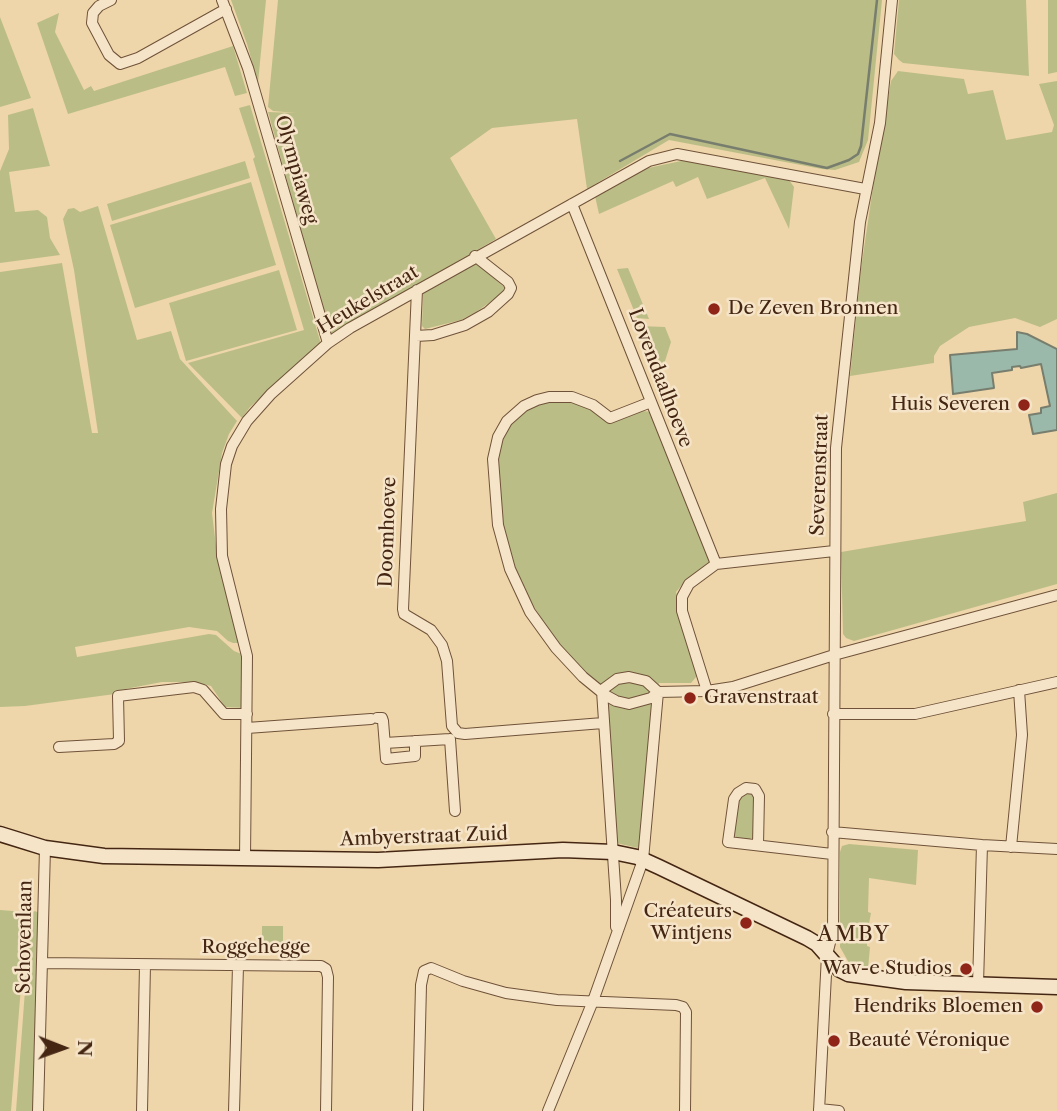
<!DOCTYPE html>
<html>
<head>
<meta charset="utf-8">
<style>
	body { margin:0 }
	#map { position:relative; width:1057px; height:1111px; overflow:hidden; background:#efd6aa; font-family:"Libre Caslon Text",serif }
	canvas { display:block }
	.north { position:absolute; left:28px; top:1013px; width:70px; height:70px; -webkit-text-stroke:5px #f5e4c8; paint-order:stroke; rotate:91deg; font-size:19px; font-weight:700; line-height:28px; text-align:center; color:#442613 }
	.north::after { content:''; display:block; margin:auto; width:24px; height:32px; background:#442613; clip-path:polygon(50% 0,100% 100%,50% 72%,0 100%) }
</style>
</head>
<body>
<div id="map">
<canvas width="1057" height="1111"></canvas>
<div class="north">N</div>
</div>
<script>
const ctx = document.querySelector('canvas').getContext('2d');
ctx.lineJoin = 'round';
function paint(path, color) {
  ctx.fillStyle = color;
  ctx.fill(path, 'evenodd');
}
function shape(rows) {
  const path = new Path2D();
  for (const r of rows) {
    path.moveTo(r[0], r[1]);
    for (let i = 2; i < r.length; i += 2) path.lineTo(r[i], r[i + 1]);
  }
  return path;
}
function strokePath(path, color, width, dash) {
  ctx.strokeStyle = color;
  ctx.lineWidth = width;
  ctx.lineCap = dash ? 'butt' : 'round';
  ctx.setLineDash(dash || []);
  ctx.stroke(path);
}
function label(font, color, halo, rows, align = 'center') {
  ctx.font = font + ' "Libre Caslon Text",serif';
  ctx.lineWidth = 5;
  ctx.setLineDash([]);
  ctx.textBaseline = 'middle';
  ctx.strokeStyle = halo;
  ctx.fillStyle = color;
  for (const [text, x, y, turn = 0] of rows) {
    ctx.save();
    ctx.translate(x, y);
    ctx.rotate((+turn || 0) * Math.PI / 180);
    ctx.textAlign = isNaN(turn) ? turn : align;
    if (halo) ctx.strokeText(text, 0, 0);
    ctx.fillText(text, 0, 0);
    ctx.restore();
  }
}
paint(shape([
	[231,0,266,0,258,83,247,44],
	[278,0,882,0,868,140,859,162,835,170,822,169,669,140,587,189,577,119,492,128,450,158,496,239,330,336,268,112,296,113,273,111,268,107],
	[899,0,1026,0,1029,76,903,63,899,60,894,54],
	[1048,0,1057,0,1057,72,1048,74],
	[59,13,55,32,84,90,91,86,94,91,233,46,247,93,235,96,225,67,68,114,37,23],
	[0,17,31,98,0,107],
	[898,71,964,79,968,94,993,90,1006,140,1052,132,1054,125,1039,84,1057,81,1057,319,1040,327,1015,318,969,327,940,346,934,356,934,363,850,376,861,269,873,187,891,81],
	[250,105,321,344,250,407,242,418,188,363,304,330,253,159,255,157,239,108],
	[33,108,50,166,9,172,15,212,38,210,47,217,50,238,60,255,0,263,0,171,9,149,8,115],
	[245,161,250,178,112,221,107,204],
	[681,161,695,161,789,180,794,187,789,229,765,178,707,199,698,177,676,187,673,181,599,214,595,196,648,168],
	[251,182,276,265,135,308,110,225],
	[98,206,137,340,171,331,180,359,237,421,229,434,222,453,212,513,216,546,242,643,233,643,228,641,217,631,189,627,75,647,77,657,209,634,216,635,234,651,244,655,245,708,225,707,211,686,195,682,162,682,115,691,115,694,25,706,0,707,0,272,62,263,92,433,98,433,74,270,63,219,68,209,74,208,80,212],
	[477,263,504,287,503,293,476,312,461,320,425,329,422,326,423,293],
	[628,268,649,319,637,318,617,269],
	[279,270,297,330,186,361,169,303],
	[639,326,665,327,671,342,660,377],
	[560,398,583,403,610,423,643,411,652,412,710,556,709,564,686,580,676,592,698,668,697,676,691,683,659,683,651,740,642,842,638,848,616,843,604,703,548,630,524,590,509,556,500,521,497,493,498,446,506,429,521,411,540,402],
	[1057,493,1057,584,854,641,846,638,843,634,841,552,1026,521,1023,502],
	[749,793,756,798,754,837,747,840,737,838,733,834,737,801,740,797],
	[849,844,918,850,916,885,869,878,868,912,871,913,867,935,867,946,870,947,868,969,859,968,849,963,840,947,840,852,842,846],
	[0,910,27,912,11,1111,0,1111],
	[35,911,39,913,33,1111,16,1111,30,923,33,912],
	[262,926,283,926,283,952,262,952]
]), '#bbbd87');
const water = shape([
	[1017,332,1027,334,1057,349,1057,430,1033,434,1029,415,1041,413,1041,408,1050,406,1041,364,1021,368,1020,366,1012,367,1012,370,992,373,994,388,953,394,950,355,1017,349,1017,332]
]);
paint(water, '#9ab9aa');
strokePath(water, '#787e6e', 2);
strokePath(shape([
	[620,161,670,134,827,168,849,160,858,154,861,146,877,0]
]), '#787e6e', 2.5);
const street = shape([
	[111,0,99,6,93,13,92,23,109,55,120,64,138,58,226,9],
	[222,0,248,68,328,343],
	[572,204,716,564],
	[417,290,403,609,404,614,431,630,442,645,447,661,452,726,458,733,465,734,603,723],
	[416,336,433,335,465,325,488,312,508,294,511,288,508,282,475,256],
	[651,402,610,418,593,405,572,397,549,397,537,400,524,406,507,421,498,437,493,459,498,525,510,569,530,612,556,648,583,677,605,695,616,701,629,704,651,698,658,692,707,691,733,687,834,655,1057,595],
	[602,690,617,679,629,677,646,681,658,692],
	[602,691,616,900,616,927],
	[707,691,682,611,682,597,689,584,716,564,834,551],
	[833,714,915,714,1057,682],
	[377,718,382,718,383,721,386,759,415,756,415,741],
	[247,728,371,719],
	[450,739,455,811],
	[385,743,450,739],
	[59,747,114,744,119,741,118,696,194,687,203,690,224,714,247,714],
	[832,832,982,845,1057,849],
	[758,845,759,796,755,789,746,788,738,793,734,799,728,842,832,854],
	[1011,847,1022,735,1019,690],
	[245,859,247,656,222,556,221,509,226,464,232,446,247,421,271,394,328,343,350,328,649,161,677,154,865,189],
	[43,963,321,966,326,969,328,977,326,1111],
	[978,984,982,845],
	[819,1109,839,1111],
	[38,1111,45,848],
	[142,1111,145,965],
	[234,1111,238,966],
	[418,1111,421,985,424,971,431,968,463,981,506,993,557,1000,676,1005,683,1007,686,1012,685,1111],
	[548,1111,593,1001,643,860,658,692],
	[819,1111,827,955,833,930,836,448,860,222,880,123,892,0]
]);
const secondary = shape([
	[0,834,45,848,104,856,378,860,563,850,613,852,637,857,659,867,807,938,817,944,840,970,848,974,906,982,1057,987]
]);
strokePath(street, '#6f5239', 12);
strokePath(secondary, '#442613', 17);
strokePath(street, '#f5e4c8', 10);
strokePath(secondary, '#f5e4c8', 14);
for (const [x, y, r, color] of [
	[714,309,7,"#8f2418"],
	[1024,405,7,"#8f2418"],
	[690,698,7,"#8f2418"],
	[746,923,7,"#8f2418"],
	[966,969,7,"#8f2418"],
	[1037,1007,7,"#8f2418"],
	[834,1041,7,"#8f2418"]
]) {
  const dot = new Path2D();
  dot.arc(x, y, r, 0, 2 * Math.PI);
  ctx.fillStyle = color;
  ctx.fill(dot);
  strokePath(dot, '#f5e4c8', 2.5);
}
label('19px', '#442613', '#f5e4c8', [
	["Olympiaweg",296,170,74],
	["Heukelstraat",368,300,-31],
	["Lovendaalhoeve",660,378,69],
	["Severenstraat",820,475,-88],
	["Doomhoeve",388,532,-88],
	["Ambyerstraat Zuid",424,837,-2],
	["Schovenlaan",25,937,-89],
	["Roggehegge",256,948]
]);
label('19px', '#442613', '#f5e4c8', [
	["De Zeven Bronnen",728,309,"left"],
	["Huis Severen",1010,405],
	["Gravenstraat",704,698,"left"],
	["Créateurs",732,912],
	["Wintjens",732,934],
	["Wav-e Studios",952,969],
	["Hendriks Bloemen",1023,1007],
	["Beauté Véronique",848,1041,"left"]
], 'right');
ctx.letterSpacing = '2px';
label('21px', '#442613', '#f5e4c8', [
	["AMBY",854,935]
]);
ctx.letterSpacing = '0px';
</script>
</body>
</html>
